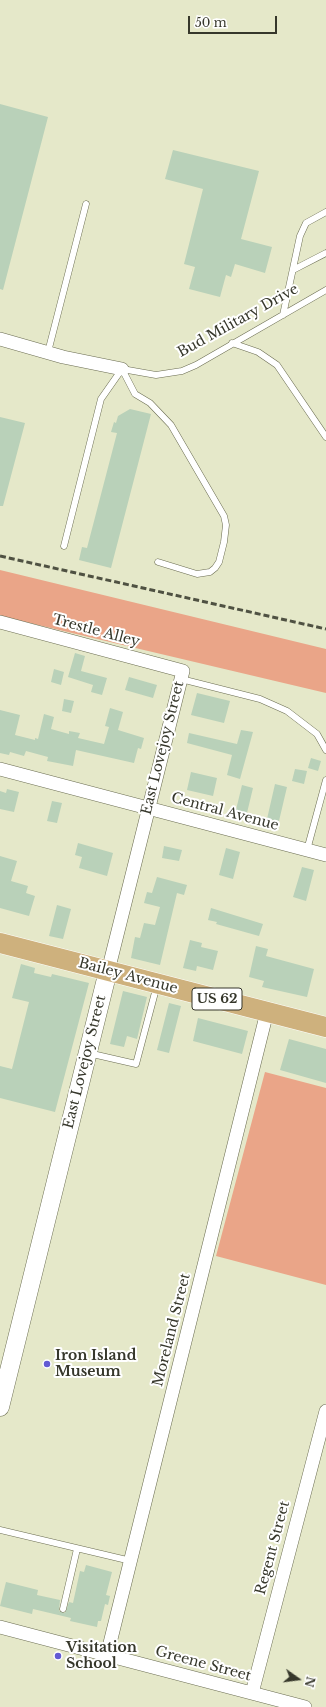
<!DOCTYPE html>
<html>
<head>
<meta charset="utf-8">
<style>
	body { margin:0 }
	#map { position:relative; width:326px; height:1707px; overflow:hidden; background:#e5e8c9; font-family:"Libre Baskerville",serif }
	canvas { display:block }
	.north { position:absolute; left:278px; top:1659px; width:40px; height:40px; -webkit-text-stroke:3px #fff; paint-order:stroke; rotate:104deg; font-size:11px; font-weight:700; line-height:16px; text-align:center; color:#36372b }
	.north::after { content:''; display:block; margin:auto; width:14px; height:18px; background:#36372b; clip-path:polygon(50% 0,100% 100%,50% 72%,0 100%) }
	.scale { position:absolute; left:188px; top:16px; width:89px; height:18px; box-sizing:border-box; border:2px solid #36372b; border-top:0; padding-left:5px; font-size:12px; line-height:14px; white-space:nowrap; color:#36372b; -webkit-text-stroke:3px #fff; paint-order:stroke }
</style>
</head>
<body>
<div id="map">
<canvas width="326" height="1707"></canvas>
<div class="north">N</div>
<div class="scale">50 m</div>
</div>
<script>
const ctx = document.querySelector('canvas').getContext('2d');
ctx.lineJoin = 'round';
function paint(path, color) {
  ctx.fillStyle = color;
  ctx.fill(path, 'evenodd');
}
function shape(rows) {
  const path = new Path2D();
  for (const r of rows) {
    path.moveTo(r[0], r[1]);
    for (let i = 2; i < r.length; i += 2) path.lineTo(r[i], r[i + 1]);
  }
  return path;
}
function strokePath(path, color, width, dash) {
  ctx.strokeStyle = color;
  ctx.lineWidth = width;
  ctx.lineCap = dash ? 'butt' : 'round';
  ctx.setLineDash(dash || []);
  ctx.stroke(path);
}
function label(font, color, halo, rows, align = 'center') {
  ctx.font = font + ' "Libre Baskerville",serif';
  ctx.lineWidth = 4;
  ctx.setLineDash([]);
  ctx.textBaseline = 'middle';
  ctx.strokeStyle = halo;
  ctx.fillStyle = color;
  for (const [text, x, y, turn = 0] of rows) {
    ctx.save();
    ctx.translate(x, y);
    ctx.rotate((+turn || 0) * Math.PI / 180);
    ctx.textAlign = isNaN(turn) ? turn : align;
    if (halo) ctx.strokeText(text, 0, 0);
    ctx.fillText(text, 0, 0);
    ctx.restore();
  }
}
paint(shape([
	[0,570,326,649,326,693,0,616],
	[265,1072,326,1088,326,1285,216,1256]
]), '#eaa588');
paint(shape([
	[0,104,48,117,3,290,0,289],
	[173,150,259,171,241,239,272,247,265,273,235,264,231,277,226,275,220,297,189,289,195,267,184,264,203,189,165,179],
	[130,409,151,414,111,568,79,560,82,547,87,548,117,433,111,432,114,422,116,423,118,416],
	[0,417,25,423,3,506,0,506],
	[75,653,85,656,81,671,107,678,102,695,91,692,93,685,68,677],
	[54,669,64,672,61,685,51,682],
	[129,677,157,685,153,698,125,690],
	[197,693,230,701,224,723,191,715],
	[64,699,74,701,71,713,62,711],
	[110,708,123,712,118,730,144,738,141,749,138,748,134,763,76,750,73,766,47,761,48,757,26,751,24,756,10,752,9,755,0,753,0,710,20,715,15,735,35,740,35,738,38,739,44,714,54,717,51,729,69,734,69,731,80,733,78,738,104,744,109,727,105,726],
	[241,730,253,732,240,779,227,775,232,755,187,743,189,733,237,744],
	[311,758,321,761,318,771,308,768],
	[295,769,307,771,304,784,292,781],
	[191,772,217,778,213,796,187,790],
	[275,784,287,787,279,821,267,819],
	[242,785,253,788,246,817,235,814],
	[7,789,19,792,14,812,0,809,0,791,6,793],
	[52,801,62,803,57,823,47,821],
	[78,843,113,853,107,876,79,868,82,857,75,855],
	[164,846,182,850,179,861,162,858],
	[226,848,240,852,233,879,219,875],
	[0,856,17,861,11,881,28,886,26,893,35,896,29,916,0,908],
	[302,867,314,870,306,901,293,897],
	[157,877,187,885,184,895,177,893,160,965,131,958,135,937,140,938,144,923,155,925,160,907,144,903,147,892,152,893],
	[57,905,71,909,63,939,49,936],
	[211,908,263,924,259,936,216,924,217,922,208,920],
	[190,940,202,943,201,947,218,951,213,970,197,966,196,971,183,968],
	[256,946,268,949,266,956,314,969,307,997,262,987,264,981,249,977],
	[21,964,35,968,34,973,51,977,52,974,89,983,55,1112,0,1098,0,1066,12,1069,29,1002,12,998],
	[123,991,147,997,137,1039,127,1036,124,1047,110,1044],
	[169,1003,181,1006,169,1053,157,1050],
	[198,1018,248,1031,242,1054,193,1041],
	[289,1039,326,1049,326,1083,280,1070],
	[86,1565,112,1572,106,1595,110,1596,108,1605,105,1604,101,1621,98,1621,97,1627,70,1621,71,1618,33,1609,32,1614,0,1606,6,1582,38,1590,37,1595,60,1600,59,1611,65,1613,69,1602,73,1603,80,1571,84,1572]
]), '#b9d1b9');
const lane = shape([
	[293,270,326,253],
	[283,315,300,236,306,223,326,212],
	[232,343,258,352,277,365,326,437],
	[48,352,86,204],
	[122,369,135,394,150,403,171,425,224,516,226,525,224,542,219,562,215,568,210,572,197,574,158,562],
	[122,369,156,375,182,371,196,365,326,290],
	[64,546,101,399,122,369],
	[181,679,260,699,287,711,317,734,326,750],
	[307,850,326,780],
	[88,1053,136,1064,157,985],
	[0,1530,131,1561],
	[63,1609,77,1549]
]);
const street = shape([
	[0,339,63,357,122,369],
	[0,622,183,671,108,971],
	[0,769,326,855],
	[0,1627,305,1707],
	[107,1655,267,1012],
	[252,1693,326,1411]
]);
const secondary = shape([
	[0,1407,108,971]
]);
const primary = shape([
	[0,943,326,1027]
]);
strokePath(lane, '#6a6c51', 7);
strokePath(street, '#6a6c51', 14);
strokePath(secondary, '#6a6c51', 19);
strokePath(primary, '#fff', 21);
strokePath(lane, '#fff', 6);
strokePath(street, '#fff', 13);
strokePath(secondary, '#fff', 18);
strokePath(primary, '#ceb17d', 20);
strokePath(shape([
	[0,556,326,629]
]), '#4f5142', 3, [6, 3]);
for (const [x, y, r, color] of [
	[47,1364,4,"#625ad3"],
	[58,1656,4,"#625ad3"]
]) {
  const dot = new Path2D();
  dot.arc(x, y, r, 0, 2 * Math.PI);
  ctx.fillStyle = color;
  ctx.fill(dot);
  strokePath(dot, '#fff', 1.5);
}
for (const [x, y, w] of [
	[217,999,50]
]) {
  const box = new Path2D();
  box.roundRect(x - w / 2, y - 11, w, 22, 3);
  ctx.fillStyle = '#fff';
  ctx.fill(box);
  strokePath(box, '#36372b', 1);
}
label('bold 13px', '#36372b', null, [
	["US 62",217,999]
]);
label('14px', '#36372b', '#fff', [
	["Bud Military Drive",238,321,-29],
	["Trestle Alley",96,631,15],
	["East Lovejoy Street",163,748,-76],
	["Central Avenue",225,812,15],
	["Bailey Avenue",128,976,15],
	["East Lovejoy Street",85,1062,-76],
	["Moreland Street",172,1330,-76],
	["Regent Street",273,1548,-75],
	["Greene Street",203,1664,15]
]);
label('bold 14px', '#36372b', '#fff', [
	["Iron Island",55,1356],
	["Museum",55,1372],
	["Visitation",66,1648],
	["School",66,1664]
], 'left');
</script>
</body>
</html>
